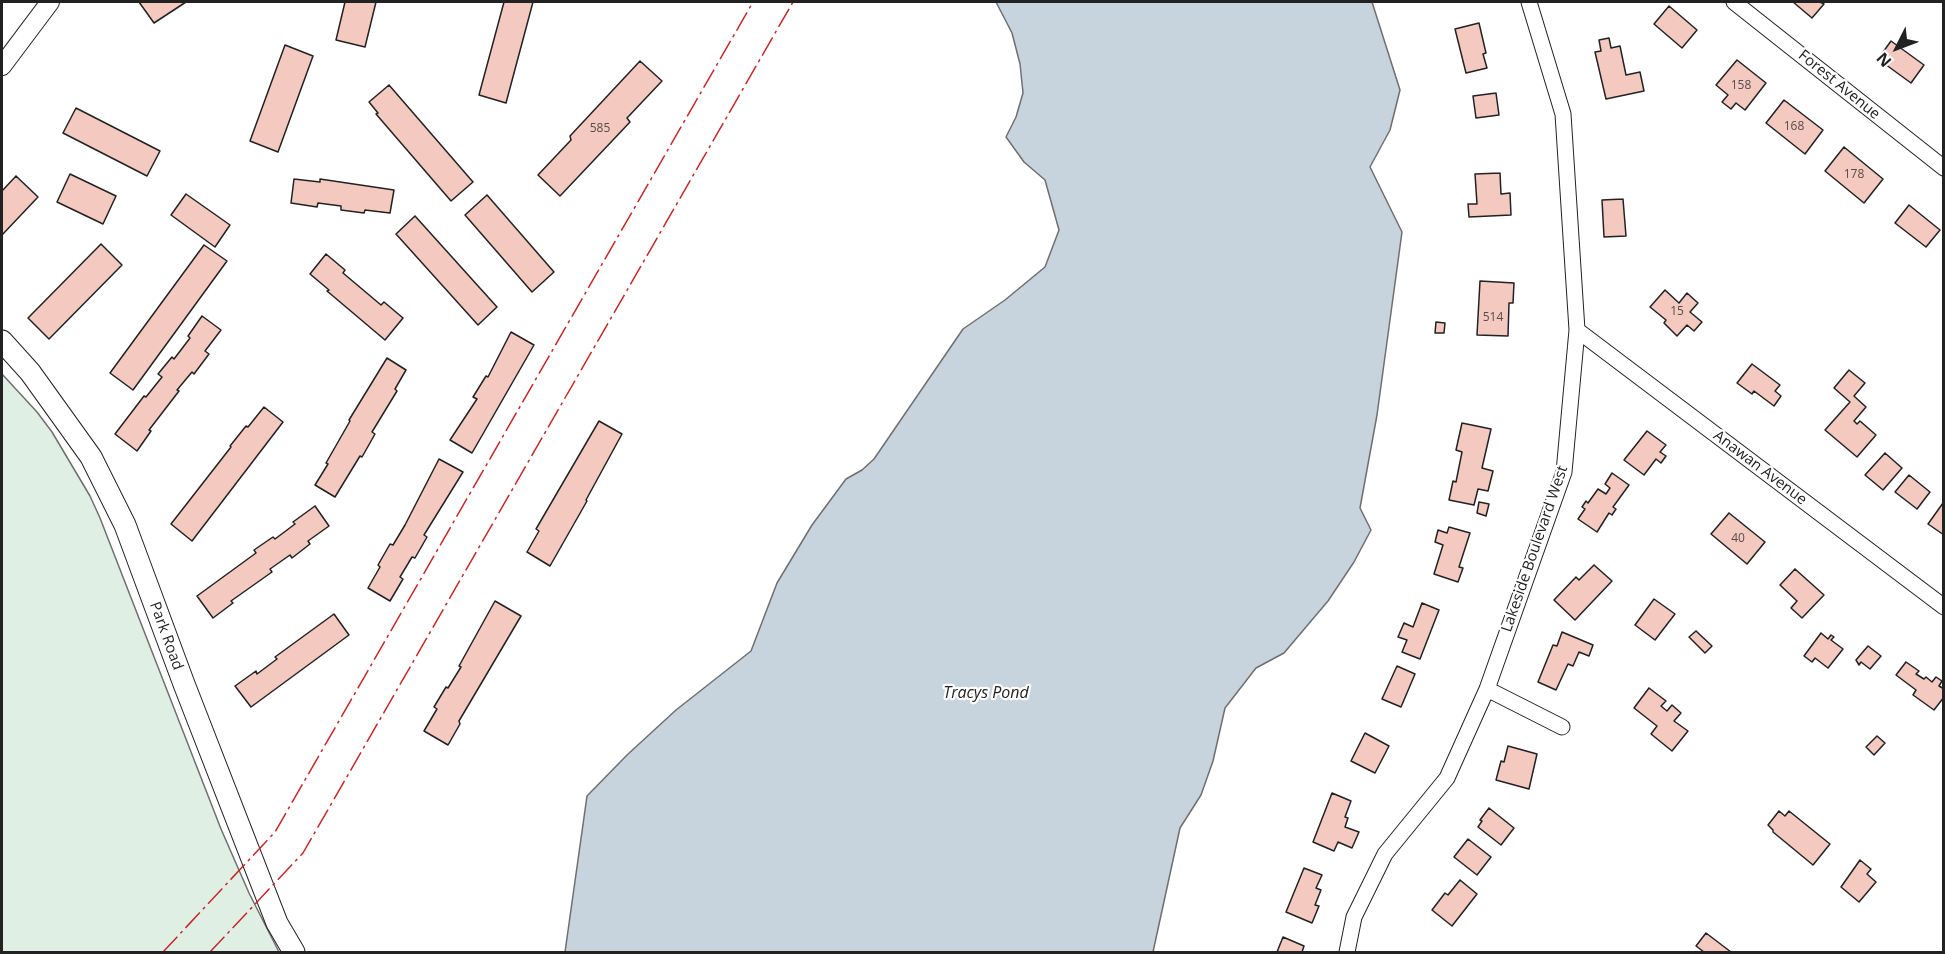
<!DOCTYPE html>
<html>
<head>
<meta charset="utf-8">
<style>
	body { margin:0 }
	#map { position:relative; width:1945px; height:954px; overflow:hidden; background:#fff; font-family:"Open Sans",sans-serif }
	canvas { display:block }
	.frame { position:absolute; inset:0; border:3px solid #222; pointer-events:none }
	.north { position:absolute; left:1867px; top:18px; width:60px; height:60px; -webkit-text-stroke:4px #fff; paint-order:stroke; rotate:228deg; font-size:16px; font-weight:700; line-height:24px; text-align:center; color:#222 }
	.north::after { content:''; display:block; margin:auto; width:21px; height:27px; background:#222; clip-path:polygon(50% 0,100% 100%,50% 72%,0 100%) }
</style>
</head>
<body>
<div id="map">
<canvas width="1945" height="954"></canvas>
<div class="frame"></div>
<div class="north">N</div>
</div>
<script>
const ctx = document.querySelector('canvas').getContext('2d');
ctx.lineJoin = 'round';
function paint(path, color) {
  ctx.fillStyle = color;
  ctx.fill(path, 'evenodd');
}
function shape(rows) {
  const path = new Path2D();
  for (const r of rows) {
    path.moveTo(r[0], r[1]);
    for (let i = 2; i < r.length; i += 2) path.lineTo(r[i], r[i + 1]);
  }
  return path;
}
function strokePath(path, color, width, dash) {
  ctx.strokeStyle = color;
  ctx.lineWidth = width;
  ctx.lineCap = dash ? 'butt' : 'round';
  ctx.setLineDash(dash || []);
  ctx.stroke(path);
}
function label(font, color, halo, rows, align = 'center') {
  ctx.font = font + ' "Open Sans",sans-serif';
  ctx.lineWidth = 4.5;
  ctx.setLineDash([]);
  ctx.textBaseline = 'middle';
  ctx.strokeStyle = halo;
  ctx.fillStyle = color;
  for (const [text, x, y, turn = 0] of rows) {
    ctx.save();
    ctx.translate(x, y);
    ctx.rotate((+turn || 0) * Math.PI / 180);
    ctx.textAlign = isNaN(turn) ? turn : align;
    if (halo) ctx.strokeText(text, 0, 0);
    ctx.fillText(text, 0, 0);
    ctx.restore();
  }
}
const green = shape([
	[2,374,37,412,52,432,90,496,100,518,221,829,249,893,279,952,2,952,2,374]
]);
paint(green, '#e0efe3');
strokePath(green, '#6f6f6f', 1.5);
const water = shape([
	[996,2,1372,2,1400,90,1390,130,1370,167,1402,232,1377,415,1360,508,1371,530,1354,562,1328,601,1284,653,1256,668,1225,708,1213,761,1201,795,1180,828,1153,952,565,952,587,796,627,755,676,710,751,651,777,583,812,525,846,479,862,470,874,459,963,329,1005,300,1045,267,1059,230,1045,180,1024,162,1006,137,1016,117,1023,93,1020,64,1012,33,996,2]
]);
paint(water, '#c7d3dd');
strokePath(water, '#6f6f6f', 1.5);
const building = shape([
	[139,2,186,2,154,23,139,2],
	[345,2,376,2,365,47,336,40,345,2],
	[504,2,533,2,506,103,479,95,504,2],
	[1793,2,1820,2,1824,4,1812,18,1793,2],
	[1669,6,1697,30,1682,48,1654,24,1669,6],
	[1479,23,1486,53,1483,54,1487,68,1466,73,1455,29,1479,23],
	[1609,38,1611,48,1620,46,1626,75,1640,72,1644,91,1606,99,1595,52,1601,51,1599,40,1609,38],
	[1891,41,1924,65,1911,83,1878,59,1891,41],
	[285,45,313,56,278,152,250,141,285,45],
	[1737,60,1766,83,1745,110,1736,103,1731,109,1722,102,1728,95,1716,85,1737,60],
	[640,61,662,81,627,118,630,122,560,196,538,175,571,140,570,136,640,61],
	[389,85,473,182,451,201,376,114,378,113,369,102,389,85],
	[1496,93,1499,115,1476,118,1473,96,1496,93],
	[1784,100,1823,130,1805,154,1766,123,1784,100],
	[76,108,160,151,147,176,63,133,76,108],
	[1844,147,1883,179,1864,203,1825,171,1844,147],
	[1500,173,1501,194,1510,193,1511,215,1469,217,1468,204,1477,204,1475,174,1500,173],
	[70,174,116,196,103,224,57,202,70,174],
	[16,176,38,197,2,235,2,191,16,176],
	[294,179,320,182,320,179,394,190,390,213,365,210,364,213,341,210,341,206,318,203,317,207,291,203,294,179],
	[186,194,230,225,215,247,171,215,186,194],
	[487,195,554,272,532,292,465,215,487,195],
	[1623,199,1626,236,1604,237,1602,200,1623,199],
	[1909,205,1940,230,1926,247,1895,223,1909,205],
	[415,216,497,307,478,325,396,234,415,216],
	[101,244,122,265,49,339,28,318,101,244],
	[204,245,227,261,133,390,110,373,204,245],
	[326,254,345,270,343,273,381,305,384,302,403,318,385,340,327,291,329,290,310,274,326,254],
	[1480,281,1514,283,1513,303,1509,303,1508,336,1477,335,1480,281],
	[1665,290,1679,303,1687,293,1698,303,1690,312,1702,322,1694,331,1687,325,1677,336,1664,323,1666,320,1650,307,1665,290],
	[202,316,221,330,205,351,209,354,194,374,192,372,177,390,179,391,149,430,151,431,137,451,115,434,144,396,146,397,162,377,158,374,172,357,174,359,190,338,188,336,202,316],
	[1436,322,1445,323,1444,333,1435,333,1436,322],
	[511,332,534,345,472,453,450,440,477,399,473,397,486,376,488,377,511,332],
	[387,358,406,370,395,389,397,391,372,432,375,434,362,457,360,456,335,497,315,485,328,464,326,463,350,421,349,420,387,358],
	[1752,364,1780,385,1775,391,1781,396,1774,406,1754,391,1752,394,1737,383,1752,364],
	[1849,370,1865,383,1854,396,1866,407,1854,421,1857,424,1860,421,1876,435,1857,457,1825,430,1850,402,1834,388,1849,370],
	[264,407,283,422,192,541,171,524,231,447,230,446,246,426,248,427,264,407],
	[599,421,622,434,586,500,587,501,550,566,527,552,539,531,536,529,599,421],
	[1462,423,1491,429,1482,468,1493,471,1488,491,1478,489,1474,505,1449,500,1453,481,1456,482,1462,452,1456,450,1462,423],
	[1647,431,1666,445,1660,452,1666,456,1661,463,1656,459,1644,475,1624,460,1647,431],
	[1885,453,1902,468,1883,490,1865,475,1885,453],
	[439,459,463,472,424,535,427,537,415,558,412,557,400,577,403,579,390,601,368,588,380,567,378,565,390,544,393,545,405,525,439,459],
	[1612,473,1629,485,1613,507,1616,509,1612,515,1609,513,1597,532,1578,519,1585,509,1582,507,1586,501,1588,503,1598,489,1606,494,1610,488,1605,484,1612,473],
	[1909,475,1930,492,1917,509,1895,492,1909,475],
	[1479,502,1489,504,1486,516,1477,513,1479,502],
	[1943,503,1944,504,1944,535,1928,524,1943,503],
	[315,506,329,526,308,541,310,544,292,558,290,555,270,569,272,572,231,601,233,603,213,618,197,596,256,553,254,550,273,537,275,539,295,524,293,522,315,506],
	[1729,513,1765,542,1747,564,1711,534,1729,513],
	[1449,527,1470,533,1459,567,1463,568,1458,582,1434,574,1443,545,1435,542,1438,530,1447,533,1449,527],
	[1594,565,1612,581,1575,620,1554,600,1576,577,1579,580,1594,565],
	[1795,569,1824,595,1802,618,1791,608,1797,601,1780,585,1795,569],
	[1654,599,1675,614,1655,640,1635,625,1654,599],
	[495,601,521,616,459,721,460,724,448,745,424,731,437,709,434,707,446,687,448,688,461,667,459,666,495,601],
	[1422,603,1439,610,1420,659,1402,652,1407,640,1398,637,1404,623,1413,627,1422,603],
	[334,614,349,635,251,707,235,686,256,671,257,674,277,659,275,657,334,614],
	[1696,631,1712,646,1705,653,1689,637,1696,631],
	[1562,632,1593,645,1589,656,1579,652,1573,666,1568,664,1556,690,1538,682,1553,645,1557,646,1562,632],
	[1821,633,1828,639,1831,635,1834,637,1831,640,1843,649,1828,668,1815,658,1812,662,1804,656,1821,633],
	[1868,646,1881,656,1870,669,1861,662,1859,665,1856,660,1868,646],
	[1906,662,1919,671,1916,674,1924,679,1926,677,1932,682,1936,677,1942,681,1939,686,1944,689,1944,697,1934,710,1913,695,1916,690,1896,675,1906,662],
	[1397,666,1415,674,1401,707,1382,699,1397,666],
	[1649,688,1666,701,1661,706,1667,711,1672,705,1681,713,1674,721,1688,731,1672,751,1651,734,1657,726,1634,708,1649,688],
	[1365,733,1389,746,1375,773,1351,761,1365,733],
	[1877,736,1885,743,1874,755,1866,747,1877,736],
	[1508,746,1537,754,1529,789,1496,780,1501,761,1504,762,1508,746],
	[1332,793,1351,801,1345,817,1348,818,1345,827,1359,832,1352,848,1338,842,1334,851,1313,842,1332,793],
	[1489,808,1514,828,1501,845,1478,827,1482,821,1480,820,1489,808],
	[1779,811,1785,816,1789,811,1830,844,1813,865,1773,832,1773,830,1768,825,1779,811],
	[1468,839,1491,857,1477,875,1454,857,1468,839],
	[1860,860,1871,869,1867,874,1876,882,1859,902,1841,887,1860,860],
	[1304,868,1322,875,1316,888,1321,890,1315,905,1319,906,1312,923,1286,912,1304,868],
	[1460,880,1477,894,1452,926,1432,910,1445,893,1448,895,1460,880],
	[1706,933,1731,952,1704,952,1696,946,1706,933],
	[1283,937,1304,946,1302,952,1277,952,1283,937]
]);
paint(building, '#f3c9c0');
strokePath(building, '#222', 1.5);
const minor = shape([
	[1734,2,1944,168],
	[1577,330,1944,607],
	[1487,689,1562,727],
	[1347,952,1354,917,1385,854,1447,778,1487,689,1564,472,1577,330,1563,114,1529,2]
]);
const tertiary = shape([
	[2,66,50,2]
]);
const secondary = shape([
	[2,341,30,372,91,457,125,525,184,684,277,923,294,952]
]);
strokePath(minor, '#222', 17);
strokePath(tertiary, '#222', 20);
strokePath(secondary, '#222', 23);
strokePath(minor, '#fff', 15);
strokePath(tertiary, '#fff', 18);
strokePath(secondary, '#fff', 21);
strokePath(shape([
	[163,952,275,832,753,2],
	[210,952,303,853,793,2]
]), '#c62828', 1.5, [21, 4.5, 3, 4.5]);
label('12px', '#564c4a', null, [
	["158",1741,86],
	["168",1794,127],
	["585",600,129],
	["178",1854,175],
	["15",1677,312],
	["514",1493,318],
	["40",1738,539]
]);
label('15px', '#222', '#fff', [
	["Forest Avenue",1839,85,39],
	["Anawan Avenue",1760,468,37],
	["Lakeside Boulevard West",1535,549,-71],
	["Park Road",166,636,70]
]);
label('italic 16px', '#222', '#fff', [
	["Tracys Pond",986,693]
]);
</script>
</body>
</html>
